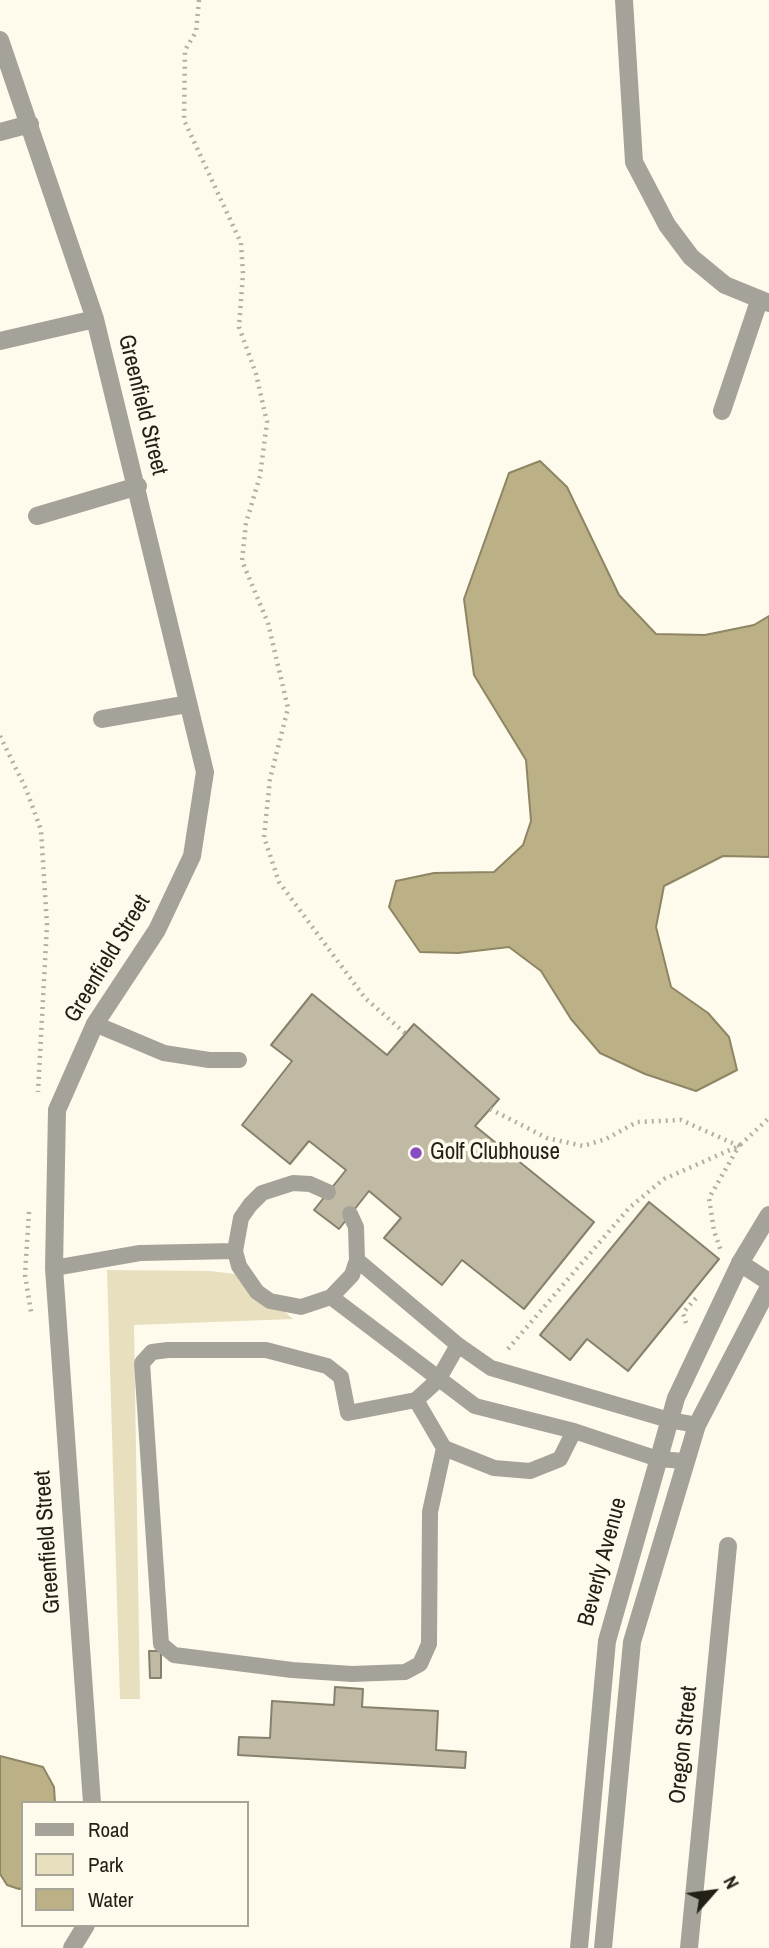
<!DOCTYPE html>
<html>
<head>
<meta charset="utf-8">
<style>
	body { margin:0 }
	#map { position:relative; width:769px; height:1948px; overflow:hidden; background:#fefbed; font-family:"Archivo Narrow",sans-serif }
	canvas { display:block }
	.legend { position:absolute; left:21px; top:1801px; width:228px; height:126px; box-sizing:border-box; background:#fefbed; border:2px solid #a6a397; margin:0; padding:9px 12px; list-style:none; font-size:21px; color:#211f16 }
	.legend li { display:flex; align-items:center; gap:14px; height:35px }
	.legend b { width:35px; border:2px solid #a6a397 }
	.north { position:absolute; left:678px; top:1857px; width:70px; height:70px; -webkit-text-stroke:5px #fefbed; paint-order:stroke; rotate:62deg; font-size:19px; font-weight:700; line-height:28px; text-align:center; color:#211f16 }
	.north::after { content:''; display:block; margin:auto; width:24px; height:32px; background:#211f16; clip-path:polygon(50% 0,100% 100%,50% 72%,0 100%) }
</style>
</head>
<body>
<div id="map">
<canvas width="769" height="1948"></canvas>
<ul class="legend">
<li><b style="height:9px;background:#a5a399"></b>Road</li>
<li><b style="height:19px;background:#e7dfbe"></b>Park</li>
<li><b style="height:19px;background:#bcb186"></b>Water</li>
</ul>
<div class="north">N</div>
</div>
<script>
const ctx = document.querySelector('canvas').getContext('2d');
ctx.lineJoin = 'round';
function paint(path, color) {
  ctx.fillStyle = color;
  ctx.fill(path, 'evenodd');
}
function shape(rows) {
  const path = new Path2D();
  for (const r of rows) {
    path.moveTo(r[0], r[1]);
    for (let i = 2; i < r.length; i += 2) path.lineTo(r[i], r[i + 1]);
  }
  return path;
}
function strokePath(path, color, width, dash) {
  ctx.strokeStyle = color;
  ctx.lineWidth = width;
  ctx.lineCap = dash ? 'butt' : 'round';
  ctx.setLineDash(dash || []);
  ctx.stroke(path);
}
function label(font, color, halo, rows, align = 'center') {
  ctx.font = font + ' "Archivo Narrow",sans-serif';
  ctx.lineWidth = 7;
  ctx.setLineDash([]);
  ctx.textBaseline = 'middle';
  ctx.strokeStyle = halo;
  ctx.fillStyle = color;
  for (const [text, x, y, turn = 0] of rows) {
    ctx.save();
    ctx.translate(x, y);
    ctx.rotate((+turn || 0) * Math.PI / 180);
    ctx.textAlign = isNaN(turn) ? turn : align;
    if (halo) ctx.strokeText(text, 0, 0);
    ctx.fillText(text, 0, 0);
    ctx.restore();
  }
}
paint(shape([
	[107,1270,210,1271,243,1275,293,1319,134,1325,140,1699,120,1699]
]), '#e7dfbe');
const water = shape([
	[540,461,567,487,619,595,656,634,705,635,754,625,769,616,769,857,723,856,664,886,656,927,671,987,708,1013,729,1037,737,1070,696,1091,645,1074,600,1053,571,1019,541,971,509,947,458,953,420,952,389,907,396,881,434,873,494,872,523,845,531,821,526,760,474,675,464,599,509,473,540,461],
	[0,1756,43,1767,54,1787,55,1803,23,1803,23,1888,19,1889,7,1885,0,1874,0,1756]
]);
paint(water, '#bcb186');
strokePath(water, '#8e8564', 2);
const building = shape([
	[312,994,387,1055,414,1024,499,1099,475,1126,594,1222,524,1309,462,1260,442,1285,384,1238,401,1218,369,1191,339,1229,314,1210,346,1170,309,1141,290,1164,242,1125,292,1061,271,1045,312,994],
	[649,1202,719,1259,628,1371,587,1339,570,1360,540,1335,649,1202],
	[149,1651,161,1651,161,1678,150,1678,149,1651],
	[335,1687,363,1689,362,1707,438,1711,436,1750,466,1752,465,1768,238,1755,239,1737,270,1738,272,1701,334,1705,335,1687]
]);
paint(building, '#c0baa4');
strokePath(building, '#86816c', 2);
strokePath(shape([
	[199,0,196,32,185,50,184,120,241,243,243,274,239,327,256,374,267,422,260,476,246,523,242,561,268,623,288,708,270,779,264,837,279,882,365,998,406,1034],
	[0,736,26,789,41,830,47,925,38,1092],
	[490,1109,547,1138,583,1146,606,1139,637,1122,681,1120,739,1146,709,1198,714,1231,721,1251],
	[29,1212,25,1275,31,1312],
	[686,1323,683,1313,696,1298],
	[508,1349,629,1208,664,1179,739,1146,769,1118]
]), '#b1aea2', 4.5, [2, 5]);
strokePath(shape([
	[95,1024,164,1053,209,1060,239,1060],
	[328,1192,310,1184,293,1183,262,1193,250,1205,241,1218,235,1251,239,1266,257,1292,270,1301,301,1307,331,1297,352,1275,357,1260,356,1227,350,1214],
	[357,1260,458,1345,491,1368,669,1420,697,1425],
	[54,1268,140,1253,235,1251],
	[331,1297,475,1406,574,1431,658,1459,684,1461],
	[416,1400,444,1448,494,1468,530,1471,560,1459,574,1431],
	[444,1448,430,1512,429,1644,420,1664,405,1672,352,1674,292,1670,174,1655,161,1644,142,1363,152,1352,168,1350,266,1350,327,1366,341,1377,348,1413,416,1400,438,1380,458,1345]
]), '#a5a399', 16);
strokePath(shape([
	[624,0,634,162,667,225,691,257,725,285,769,303],
	[0,40,95,319,205,772,192,856,157,930,95,1024,57,1110,54,1268,92,1803],
	[0,132,30,124],
	[0,341,95,319],
	[722,411,759,301],
	[37,516,138,486],
	[102,719,188,704],
	[740,1263,769,1282],
	[72,1948,86,1925],
	[689,1948,728,1546]
]), '#a5a399', 18);
strokePath(shape([
	[579,1948,607,1641,676,1398,740,1263,769,1215],
	[603,1948,632,1642,697,1425,769,1287]
]), '#a5a399', 18);
for (const [x, y, r, color] of [
	[416,1153,7,"#894bc1"]
]) {
  const dot = new Path2D();
  dot.arc(x, y, r, 0, 2 * Math.PI);
  ctx.fillStyle = color;
  ctx.fill(dot);
  strokePath(dot, '#fefbed', 2.5);
}
label('23px', '#211f16', '#fefbed', [
	["Greenfield Street",142,405,76],
	["Greenfield Street",108,959,-59],
	["Greenfield Street",48,1542,-94],
	["Beverly Avenue",603,1562,-75],
	["Oregon Street",684,1745,-84]
]);
label('23px', '#211f16', '#fefbed', [
	["Golf Clubhouse",430,1153]
], 'left');
</script>
</body>
</html>
